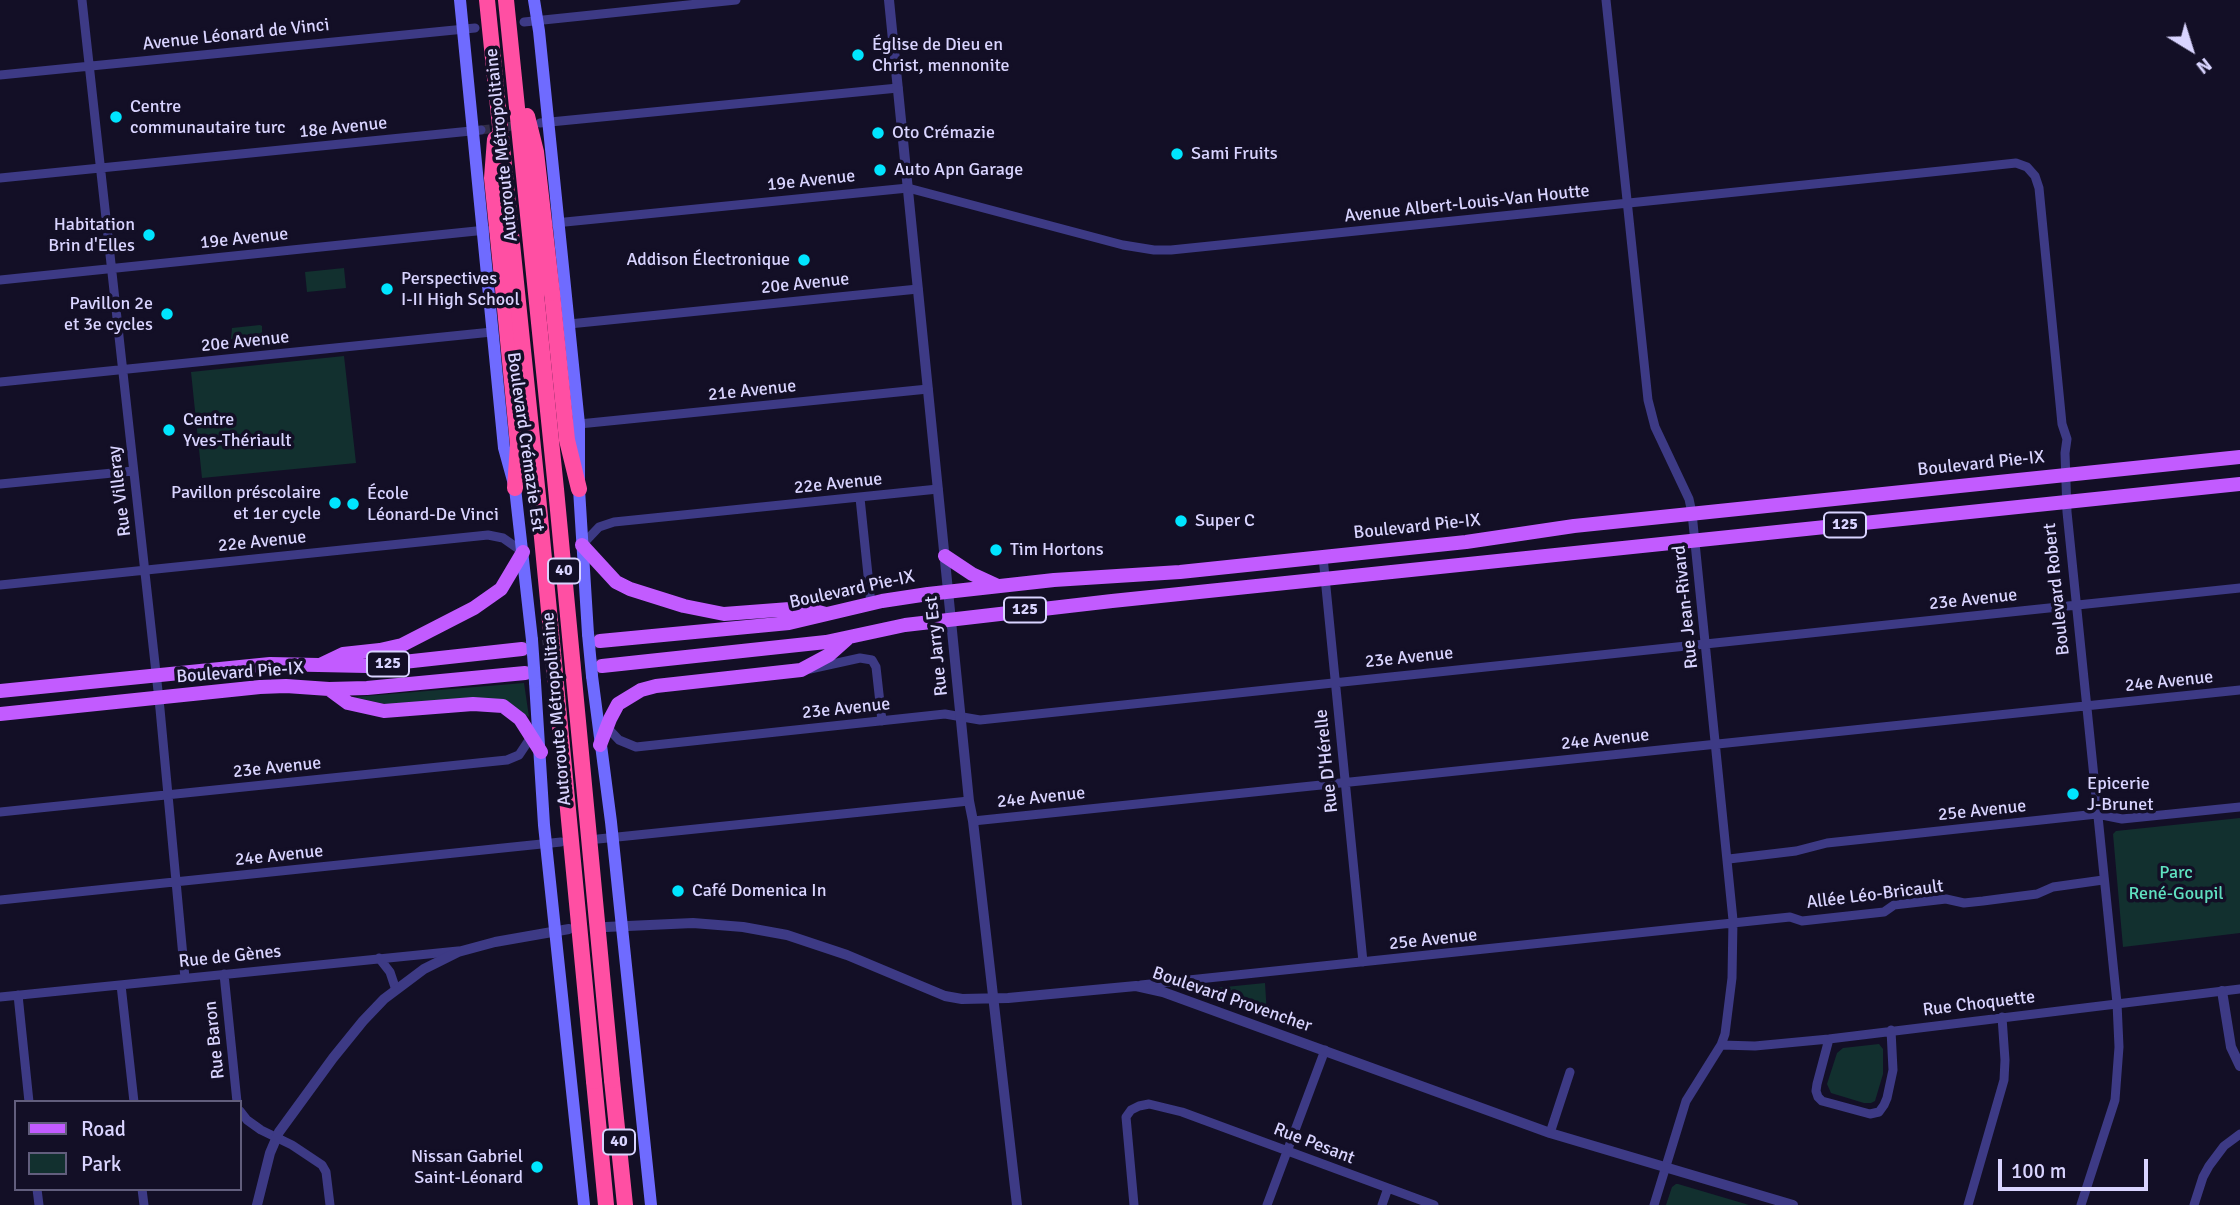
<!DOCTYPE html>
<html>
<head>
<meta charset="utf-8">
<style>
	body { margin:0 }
	#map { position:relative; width:2240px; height:1205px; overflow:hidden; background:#130f26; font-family:Signika,sans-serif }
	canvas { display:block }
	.legend { position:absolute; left:14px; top:1100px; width:228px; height:91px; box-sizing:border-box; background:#130f26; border:2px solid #625e7d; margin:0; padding:9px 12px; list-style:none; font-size:21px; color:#d9d4ff }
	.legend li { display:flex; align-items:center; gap:14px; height:35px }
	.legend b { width:35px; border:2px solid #625e7d }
	.north { position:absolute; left:2156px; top:14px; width:70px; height:70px; -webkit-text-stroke:5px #130f26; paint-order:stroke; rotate:142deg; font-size:19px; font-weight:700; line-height:28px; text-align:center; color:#d9d4ff }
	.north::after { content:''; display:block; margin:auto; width:24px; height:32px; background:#d9d4ff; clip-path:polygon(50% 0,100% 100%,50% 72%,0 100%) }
	.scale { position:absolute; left:1998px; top:1159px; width:150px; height:32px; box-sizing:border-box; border:4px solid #d9d4ff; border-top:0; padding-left:9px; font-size:21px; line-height:24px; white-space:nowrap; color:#d9d4ff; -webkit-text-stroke:5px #130f26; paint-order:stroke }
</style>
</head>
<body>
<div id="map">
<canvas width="2240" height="1205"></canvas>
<ul class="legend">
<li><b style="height:9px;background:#c25bff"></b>Road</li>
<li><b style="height:19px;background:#12302f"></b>Park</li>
</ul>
<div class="north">N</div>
<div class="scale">100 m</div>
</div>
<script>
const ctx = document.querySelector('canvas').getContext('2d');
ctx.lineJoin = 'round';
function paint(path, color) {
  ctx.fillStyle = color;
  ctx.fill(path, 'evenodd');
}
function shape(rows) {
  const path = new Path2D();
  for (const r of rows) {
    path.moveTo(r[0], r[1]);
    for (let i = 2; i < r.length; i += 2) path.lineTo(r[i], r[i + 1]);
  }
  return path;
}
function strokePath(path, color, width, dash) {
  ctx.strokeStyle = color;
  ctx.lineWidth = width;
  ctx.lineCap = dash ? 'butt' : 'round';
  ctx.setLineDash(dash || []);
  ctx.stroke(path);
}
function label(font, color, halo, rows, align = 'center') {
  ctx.font = font + ' Signika,sans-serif';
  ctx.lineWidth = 7;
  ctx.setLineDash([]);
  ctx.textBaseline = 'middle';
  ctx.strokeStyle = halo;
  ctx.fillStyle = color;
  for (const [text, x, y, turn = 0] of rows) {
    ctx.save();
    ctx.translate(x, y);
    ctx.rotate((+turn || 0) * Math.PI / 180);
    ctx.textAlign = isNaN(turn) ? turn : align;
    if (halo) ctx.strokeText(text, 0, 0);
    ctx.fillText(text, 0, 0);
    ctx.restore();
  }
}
paint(shape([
	[344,268,346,288,307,292,305,272],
	[260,325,262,326,262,337,231,339,232,328],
	[344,356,356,463,202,478,191,372],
	[524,683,529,717,505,702,394,706,354,697],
	[2240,818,2240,933,2123,947,2113,834,2116,831],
	[1265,983,1267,1015,1204,990,1205,989],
	[1879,1044,1883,1049,1883,1074,1875,1101,1871,1103,1864,1103,1831,1093,1827,1084,1837,1053,1843,1048],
	[1676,1184,1678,1184,1749,1205,1666,1205,1672,1187]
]), '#12302f');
strokePath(shape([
	[481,130,521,125]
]), '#312d47', 9, [9, 4.5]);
strokePath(shape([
	[522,649,600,641],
	[525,673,602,666]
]), '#312d47', 14, [14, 7]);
strokePath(shape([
	[82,0,160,709,185,978],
	[1606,0,1648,400,1655,427,1689,499,1692,513,1733,920,1732,978,1725,1034,1721,1045,1686,1101,1654,1205],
	[524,22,736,0],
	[0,75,475,28],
	[540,123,898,88],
	[0,178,481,130],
	[555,223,908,188,1123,245,1154,250,1171,250,1960,169,2016,163,2027,167,2035,176,2039,188,2062,424,2067,439,2065,453,2067,512,2117,1003,2119,1047,2115,1100,2081,1205],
	[0,280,486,230],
	[569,324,918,289],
	[0,382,492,332],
	[579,424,928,389],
	[0,484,133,471],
	[860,498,871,604],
	[582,545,599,527,614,522,938,489],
	[1323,557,1363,962],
	[0,585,488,535,503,538,523,552],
	[810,669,860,658,872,660,876,667,882,721],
	[604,724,619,740,636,747,945,714,980,720,2240,588],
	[0,812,507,760,519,755,533,734],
	[973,821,2240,690],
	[598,839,969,801],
	[1729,859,1796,851,1827,843,2097,814,2122,819,2240,807],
	[0,900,561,842],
	[379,958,390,972,396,990],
	[224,974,237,1102],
	[121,985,134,1102],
	[1141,985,1790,917,1802,921,1884,912,1894,905,1946,899,1964,903,1983,901,2037,894,2053,887,2103,880],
	[18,995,29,1102],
	[0,997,458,951],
	[1829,1039,1817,1084,1816,1091,1818,1097,1822,1101,1870,1114,1879,1112,1884,1105,1887,1098,1893,1070,1891,1030],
	[1721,1045,1755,1046,1829,1039,2240,989],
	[240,1111,247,1120,261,1130,292,1145,322,1165,326,1172,330,1205],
	[1550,1133,1570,1072],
	[37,1189,39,1205],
	[142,1189,144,1205],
	[1134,1205,1126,1117,1131,1110,1139,1106,1149,1104,1182,1112,1434,1205],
	[1267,1205,1325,1050],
	[1382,1205,1388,1188],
	[1968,1205,2004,1080,2005,1060,2002,1017],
	[2194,1205,2203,1177,2209,1166,2224,1146,2240,1134]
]), '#3d3a85', 9);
strokePath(shape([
	[889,0,969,801,973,821,1017,1205],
	[606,927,693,923,743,927,787,935,847,955,945,996,962,999,1008,998,1136,986,1163,992,1550,1133,1793,1205],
	[2222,991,2231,1047,2240,1066],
	[257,1205,270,1153,279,1132,333,1058,363,1021,384,999,424,969,458,952,495,942,569,929]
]), '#3d3a85', 10);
strokePath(shape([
	[460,0,504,448,515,488,532,640],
	[534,0,539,31,579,424,579,489,588,634],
	[592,676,611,822,651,1205],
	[535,682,544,825,584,1205]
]), '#6f6bff', 12);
strokePath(shape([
	[582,545,616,582,630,589,684,606,724,614,803,608,826,614],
	[945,556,972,574,998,586],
	[600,641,789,623,882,601,928,594,1054,580,1180,572,1466,542,1574,526,2240,457],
	[322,664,343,654,380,650,402,645,474,608,501,589,523,552],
	[602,666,826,642,905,625,1112,601,2240,484],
	[329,689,348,703,384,711,473,704,503,706,520,719,541,752],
	[0,691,270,664,367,666,522,649],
	[0,714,260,687,286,686,329,689,367,688,525,673],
	[600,745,610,719,618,704,641,690,656,686,801,670,829,655,847,639]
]), '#c25bff', 14);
strokePath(shape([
	[552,293,567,440,579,489],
	[504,298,518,445,515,488],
	[612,1080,625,1205],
	[594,1081,606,1205]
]), '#ff4fa3', 16);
strokePath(shape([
	[588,634,592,676],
	[532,640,535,682]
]), '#6f6bff', 12);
strokePath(shape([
	[487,0,538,496,594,1081],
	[506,0,556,489,612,1080],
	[527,116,536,152,552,293],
	[495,139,492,178,504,298]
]), '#ff4fa3', 16);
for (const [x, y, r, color] of [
	[858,55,7,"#00e5ff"],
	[116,117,7,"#00e5ff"],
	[878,133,7,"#00e5ff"],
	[1177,154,7,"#00e5ff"],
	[880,170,7,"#00e5ff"],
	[149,235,7,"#00e5ff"],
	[804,260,7,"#00e5ff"],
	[387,289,7,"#00e5ff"],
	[167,314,7,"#00e5ff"],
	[169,430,7,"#00e5ff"],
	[335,503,7,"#00e5ff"],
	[353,504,7,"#00e5ff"],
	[1181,521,7,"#00e5ff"],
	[996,550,7,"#00e5ff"],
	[2073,794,7,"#00e5ff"],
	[678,891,7,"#00e5ff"],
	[537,1167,7,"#00e5ff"]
]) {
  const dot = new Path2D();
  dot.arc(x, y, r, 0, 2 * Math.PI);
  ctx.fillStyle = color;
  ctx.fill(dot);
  strokePath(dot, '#130f26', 2.5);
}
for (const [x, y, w] of [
	[1845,525,42],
	[564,571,32],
	[1025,610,42],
	[388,664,42],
	[619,1142,32]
]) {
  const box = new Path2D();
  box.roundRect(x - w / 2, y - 12.5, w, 25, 5);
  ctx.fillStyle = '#130f26';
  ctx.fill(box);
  strokePath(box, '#d9d4ff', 2);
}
label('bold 16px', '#d9d4ff', null, [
	["125",1845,525],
	["40",564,571],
	["125",1025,610],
	["125",388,664],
	["40",619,1142]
]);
label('18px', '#d9d4ff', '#130f26', [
	["Avenue Léonard de Vinci",236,35,-6],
	["18e Avenue",343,128,-6],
	["Autoroute Métropolitaine",502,145,-96],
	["19e Avenue",811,181,-6],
	["Avenue Albert-Louis-Van Houtte",1467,204,-6],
	["19e Avenue",244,239,-6],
	["20e Avenue",805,284,-6],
	["20e Avenue",245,342,-6],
	["21e Avenue",752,391,-6],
	["Boulevard Crémazie Est",525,442,82],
	["Boulevard Pie-IX",1981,464,-6],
	["22e Avenue",838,484,-6],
	["Rue Villeray",120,491,-97],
	["Boulevard Pie-IX",1417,527,-6],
	["22e Avenue",262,542,-6],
	["Boulevard Robert",2057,589,-96],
	["Boulevard Pie-IX",852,590,-12],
	["23e Avenue",1973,600,-6],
	["Rue Jean-Rivard",1686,607,-96],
	["Rue Jarry Est",937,646,-96],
	["23e Avenue",1409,658,-6],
	["Boulevard Pie-IX",240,673,-4],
	["24e Avenue",2169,682,-6],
	["Autoroute Métropolitaine",557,709,-95],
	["23e Avenue",846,709,-6],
	["24e Avenue",1605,740,-6],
	["Rue D'Hérelle",1327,761,-96],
	["23e Avenue",277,768,-6],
	["24e Avenue",1041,798,-6],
	["25e Avenue",1982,811,-6],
	["24e Avenue",279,856,-6],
	["Allée Léo-Bricault",1875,895,-7],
	["25e Avenue",1433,940,-6],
	["Rue de Gènes",230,957,-6],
	["Boulevard Provencher",1232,1000,19],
	["Rue Choquette",1979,1004,-7],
	["Rue Baron",215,1040,-96],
	["Rue Pesant",1314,1144,21]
]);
label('18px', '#d9d4ff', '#130f26', [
	["Église de Dieu en",872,45],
	["Christ, mennonite",872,66],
	["Centre",130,107],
	["communautaire turc",130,128],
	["Oto Crémazie",892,133],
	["Sami Fruits",1191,154],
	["Auto Apn Garage",894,170],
	["Habitation",135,225,"right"],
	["Brin d'Elles",135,246,"right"],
	["Addison Électronique",790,260,"right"],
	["Perspectives",401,279],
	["I-II High School",401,300],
	["Pavillon 2e",153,304,"right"],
	["et 3e cycles",153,325,"right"],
	["Centre",183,420],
	["Yves-Thériault",183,441],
	["Pavillon préscolaire",321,493,"right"],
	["et 1er cycle",321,514,"right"],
	["École",367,494],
	["Léonard-De Vinci",367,515],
	["Super C",1195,521],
	["Tim Hortons",1010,550],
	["Epicerie",2087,784],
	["J-Brunet",2087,805],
	["Café Domenica In",692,891],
	["Nissan Gabriel",523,1157,"right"],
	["Saint-Léonard",523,1178,"right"]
], 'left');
label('18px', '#5fe0c0', '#130f26', [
	["Parc",2176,873],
	["René-Goupil",2176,894]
]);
</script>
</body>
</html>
